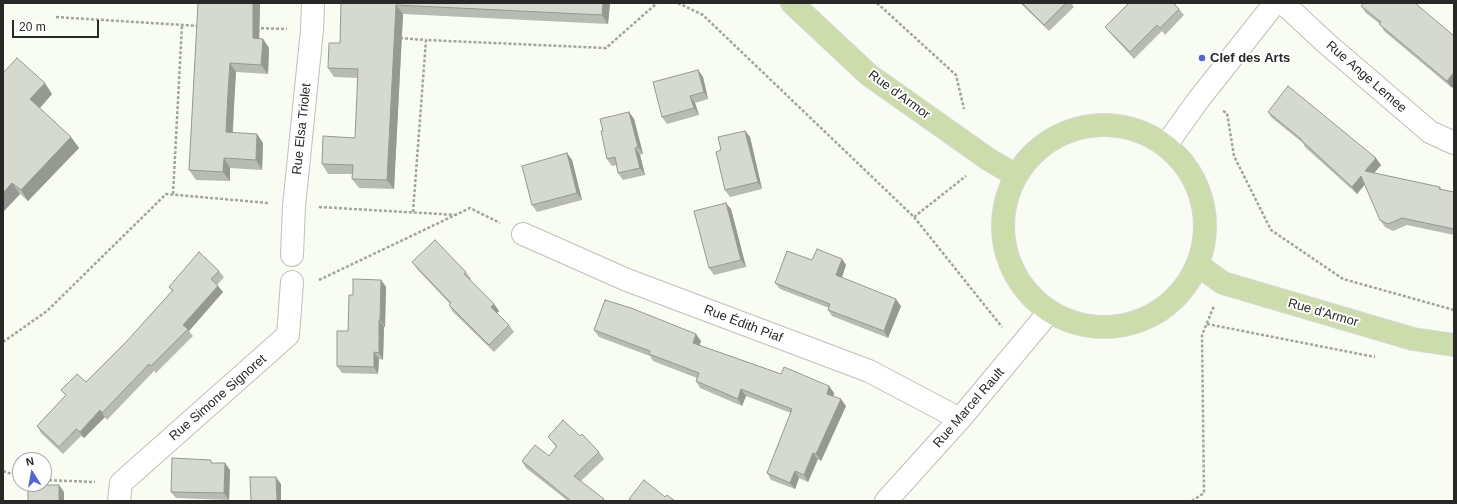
<!DOCTYPE html>
<html>
<head>
<meta charset="utf-8">
<style>
	body { margin:0 }
	#map { position:relative; width:1457px; height:504px; overflow:hidden; background:#f8fcf2; font-family:Helvetica,sans-serif }
	canvas { display:block }
	.frame { position:absolute; inset:0; border:4px solid #282926; pointer-events:none }
	.north { position:absolute; left:12px; top:452px; width:40px; height:40px; box-sizing:border-box; background:#fff; border:1px solid #a9a9a8; border-radius:50%; rotate:349deg; font-size:11px; font-weight:700; line-height:16px; text-align:center; color:#282926 }
	.north::after { content:''; display:block; margin:auto; width:14px; height:18px; background:#5264da; clip-path:polygon(50% 0,100% 100%,50% 72%,0 100%) }
	.scale { position:absolute; left:12px; top:20px; width:87px; height:18px; box-sizing:border-box; border:2px solid #282926; border-top:0; padding-left:5px; font-size:12px; line-height:14px; white-space:nowrap; color:#282926; -webkit-text-stroke:3px #fff; paint-order:stroke }
</style>
</head>
<body>
<div id="map">
<canvas width="1457" height="504"></canvas>
<div class="frame"></div>
<div class="north">N</div>
<div class="scale">20 m</div>
</div>
<script>
const ctx = document.querySelector('canvas').getContext('2d');
ctx.lineJoin = 'round';
function shape(rows) {
  const path = new Path2D();
  for (const r of rows) {
    if (r.length === 3) {
      path.moveTo(r[0] + r[2], r[1]);
      path.arc(r[0], r[1], r[2], 0, 2 * Math.PI);
      continue;
    }
    path.moveTo(r[0], r[1]);
    for (let i = 2; i < r.length; i += 2) path.lineTo(r[i], r[i + 1]);
  }
  return path;
}
function strokePath(path, color, width, dash) {
  ctx.strokeStyle = color;
  ctx.lineWidth = width;
  ctx.lineCap = dash ? 'butt' : 'round';
  ctx.setLineDash(dash || []);
  ctx.stroke(path);
}
function paint(path, color) {
  ctx.fillStyle = color;
  ctx.fill(path, 'evenodd');
}
function label(font, color, halo, rows, align = 'center') {
  ctx.font = font + ' Helvetica,sans-serif';
  ctx.lineWidth = 4;
  ctx.setLineDash([]);
  ctx.textBaseline = 'middle';
  ctx.strokeStyle = halo;
  ctx.fillStyle = color;
  for (const [text, x, y, turn = 0] of rows) {
    ctx.save();
    ctx.translate(x, y);
    ctx.rotate((+turn || 0) * Math.PI / 180);
    ctx.textAlign = isNaN(turn) ? turn : align;
    if (halo) ctx.strokeText(text, 0, 0);
    ctx.fillText(text, 0, 0);
    ctx.restore();
  }
}
const minor = shape([
	[1283,3,1326,43,1430,132,1454,143],
	[1166,145,1199,99,1275,3],
	[523,234,627,280,869,371,960,419],
	[292,255,294,206,312,30,313,3],
	[119,501,121,483,288,335,292,282],
	[886,501,960,419,1049,312]
]);
const major = shape([
	[792,3,869,75,988,159,1015,175],
	[1104,226,101],
	[1198,265,1223,283,1413,339,1454,345]
]);
strokePath(minor, '#bec1b8', 24);
strokePath(major, '#d8d8d8', 24);
strokePath(shape([
	[678,3,703,15,914,217,1002,327],
	[877,3,956,75,964,109],
	[56,17,199,26],
	[256,28,287,29],
	[400,38,426,40],
	[1223,111,1227,113,1234,156,1271,230,1343,279,1454,310],
	[173,194,182,25],
	[319,207,457,215],
	[413,212,426,40,606,48,657,3],
	[914,217,966,176],
	[319,280,470,208,500,223],
	[1207,324,1375,357],
	[3,342,47,311,166,194,268,203],
	[3,471,20,477],
	[44,480,95,482],
	[1192,501,1204,493,1202,335,1214,306]
]), '#a2a59e', 2.5, [3, 2]);
strokePath(minor, '#fff', 22);
strokePath(major, '#cddcab', 22);
paint(shape([
	[198,3,260,3,259,39,263,39,269,48,268,74,236,72,234,102,233,133,257,134,263,143,262,170,230,168,230,181,196,180,189,170],
	[341,3,610,3,608,24,403,14,394,189,359,188,352,179,353,174,328,174,322,164,355,138,358,78,334,77,328,68,340,43],
	[1020,3,1071,3,1074,7,1049,31],
	[1129,3,1177,3,1175,5,1179,9,1184,15,1165,35,1162,31,1134,59,1110,33,1105,27],
	[1415,3,1452,88,1384,31,1380,24,1366,13,1361,6],
	[698,70,703,77,708,99,695,103,699,115,667,124,662,117],
	[3,73,52,94,40,108,71,137,79,148,28,201,20,194,3,212],
	[629,112,634,119,643,154,640,155,645,175,623,180,618,173,616,165,612,166,607,159,603,131],
	[1268,112,1381,165,1374,173,1440,187,1442,190,1454,192,1454,235,1407,225,1393,231,1385,227,1380,220,1365,184,1357,194,1305,147,1303,143,1272,118],
	[745,131,750,137,762,189,730,197,725,190,721,150],
	[567,153,572,160,582,200,537,212,532,205],
	[731,209,746,267,714,275,709,268],
	[842,259,846,265,842,278,901,306,888,338,832,316,828,310,829,308,780,289,775,283,812,260],
	[412,262,466,272,471,279,470,280,494,304,499,311,497,313,509,325,514,332,494,352,453,312,449,305,450,304,417,269],
	[219,271,224,277,217,285,223,292,189,331,193,336,156,373,154,371,107,420,105,417,84,438,81,436,63,454,41,433,37,426,66,396,61,390,86,382,127,341,172,291,169,287],
	[381,280,386,287,385,327,384,327,383,360,379,359,378,374,342,373,337,366,348,331,353,295],
	[594,330,701,341,699,345,781,374,829,386,834,393,833,396,846,406,821,461,818,459,808,482,799,478,795,489,771,480,767,473,791,413,746,396,742,406,700,388,696,381,697,378,653,361,650,356,599,337],
	[580,436,599,452,604,459,581,481,605,501,568,501,526,468,522,461,549,456,556,447,553,443,548,437],
	[213,463,230,470,229,500,176,498,171,492]
]), '#b8bbb3');
paint(shape([
	[253,3,260,3,259,47,253,38],
	[603,3,610,3,608,24,602,15],
	[396,5,403,14,394,189,387,180],
	[263,39,269,48,268,74,261,65],
	[230,63,236,72,232,142,226,132],
	[698,70,703,77,708,99,704,92],
	[1454,72,1454,85,1452,88,1447,81],
	[45,83,52,94,38,110,30,99],
	[690,96,695,103,699,115,694,108],
	[629,112,634,119,643,154,638,147],
	[745,131,750,137,762,189,758,182],
	[257,134,263,143,262,170,256,160],
	[71,137,79,148,28,201,21,190],
	[635,148,640,155,645,175,640,168],
	[567,153,572,160,582,200,577,193],
	[224,158,230,168,230,181,223,172],
	[1376,158,1381,165,1370,178,1365,171],
	[1361,176,1366,183,1357,194,1352,187],
	[12,183,20,194,3,212,3,193],
	[726,203,731,209,746,267,741,260],
	[842,259,846,265,840,282,836,275],
	[381,280,386,287,385,327,380,320],
	[218,286,223,292,189,331,183,325],
	[896,299,901,306,888,338,884,331],
	[494,304,499,311,496,314,491,307],
	[379,320,384,327,383,360,379,353],
	[696,334,701,341,698,350,693,343],
	[374,352,379,359,378,374,374,367],
	[829,386,834,393,832,401,827,394],
	[741,389,746,396,742,406,738,399],
	[841,399,846,406,821,461,816,454],
	[100,410,105,417,84,438,80,432],
	[813,453,818,459,808,482,804,475],
	[225,463,230,470,229,500,224,493],
	[795,471,799,478,795,489,790,483],
	[276,477,281,484,281,501,277,501],
	[59,485,64,492,64,501,59,501]
]), '#969892');
const building = shape([
	[198,3,253,3,253,38,263,39,261,65,230,63,228,92,226,132,257,134,256,160,224,158,223,172,189,170,198,3],
	[341,3,603,3,602,15,396,5,387,180,352,179,353,165,322,164,323,136,355,138,358,69,328,68,329,43,340,43,341,3],
	[1022,3,1066,3,1044,25,1022,3],
	[1129,3,1173,3,1179,9,1160,28,1157,25,1130,52,1105,27,1129,3],
	[1364,3,1415,3,1454,36,1454,72,1447,81,1379,24,1381,22,1361,6,1364,3],
	[17,58,45,83,30,99,71,137,21,190,12,183,3,193,3,73,17,58],
	[698,70,704,92,690,96,694,108,662,117,653,82,698,70],
	[1288,86,1376,158,1365,171,1440,187,1439,189,1454,192,1454,229,1402,218,1388,224,1380,220,1361,176,1352,187,1301,140,1301,139,1268,112,1288,86],
	[629,112,638,147,635,148,640,168,618,173,615,157,607,159,601,131,603,131,600,119,629,112],
	[745,131,758,182,725,190,716,152,721,150,718,137,745,131],
	[567,153,577,193,532,205,522,166,567,153],
	[726,203,741,260,709,268,694,211,726,203],
	[435,240,466,272,464,274,494,304,491,307,509,325,489,345,449,305,451,303,412,262,435,240],
	[817,249,842,259,836,275,896,299,884,331,828,310,830,304,775,283,787,251,812,260,817,249],
	[199,252,219,271,211,279,218,286,183,325,188,329,151,366,149,364,102,413,100,410,80,432,76,429,59,447,37,426,66,395,61,390,77,374,86,382,127,341,173,290,169,287,199,252],
	[353,279,381,280,380,320,379,320,379,353,374,352,374,367,337,366,337,331,348,331,349,295,353,295,353,279],
	[605,300,631,308,696,334,693,343,781,374,784,367,829,386,827,394,841,399,816,454,813,453,804,475,795,471,790,483,767,473,792,409,741,389,738,399,696,381,699,373,649,354,650,351,594,330,605,300],
	[563,420,580,436,582,434,599,452,574,476,604,499,602,501,571,501,522,461,535,445,549,456,557,446,548,437,563,420],
	[172,458,211,460,211,463,225,463,224,493,171,492,172,458],
	[250,477,276,477,277,501,251,501,250,477],
	[644,480,665,497,667,495,675,501,632,501,629,499,644,480],
	[28,485,59,485,59,501,28,501,28,485]
]);
paint(building, '#d6d9d0');
strokePath(building, '#969892', 1);
for (const [x, y, r, color] of [
	[1202,58,4,"#5264da"]
]) {
  const dot = new Path2D();
  dot.arc(x, y, r, 0, 2 * Math.PI);
  ctx.fillStyle = color;
  ctx.fill(dot);
  strokePath(dot, '#fff', 1.5);
}
label('bold 13px', '#282926', '#fff', [
	["Clef des Arts",1210,58]
], 'left');
label('13px', '#282926', '#fff', [
	["Rue Ange Lemee",1366,77,41],
	["Rue d'Armor",899,95,36],
	["Rue Elsa Triolet",302,129,-84],
	["Rue d'Armor",1323,313,16],
	["Rue Édith Piaf",743,324,21],
	["Rue Simone Signoret",218,398,-41],
	["Rue Marcel Rault",969,408,-49]
]);
</script>
</body>
</html>
